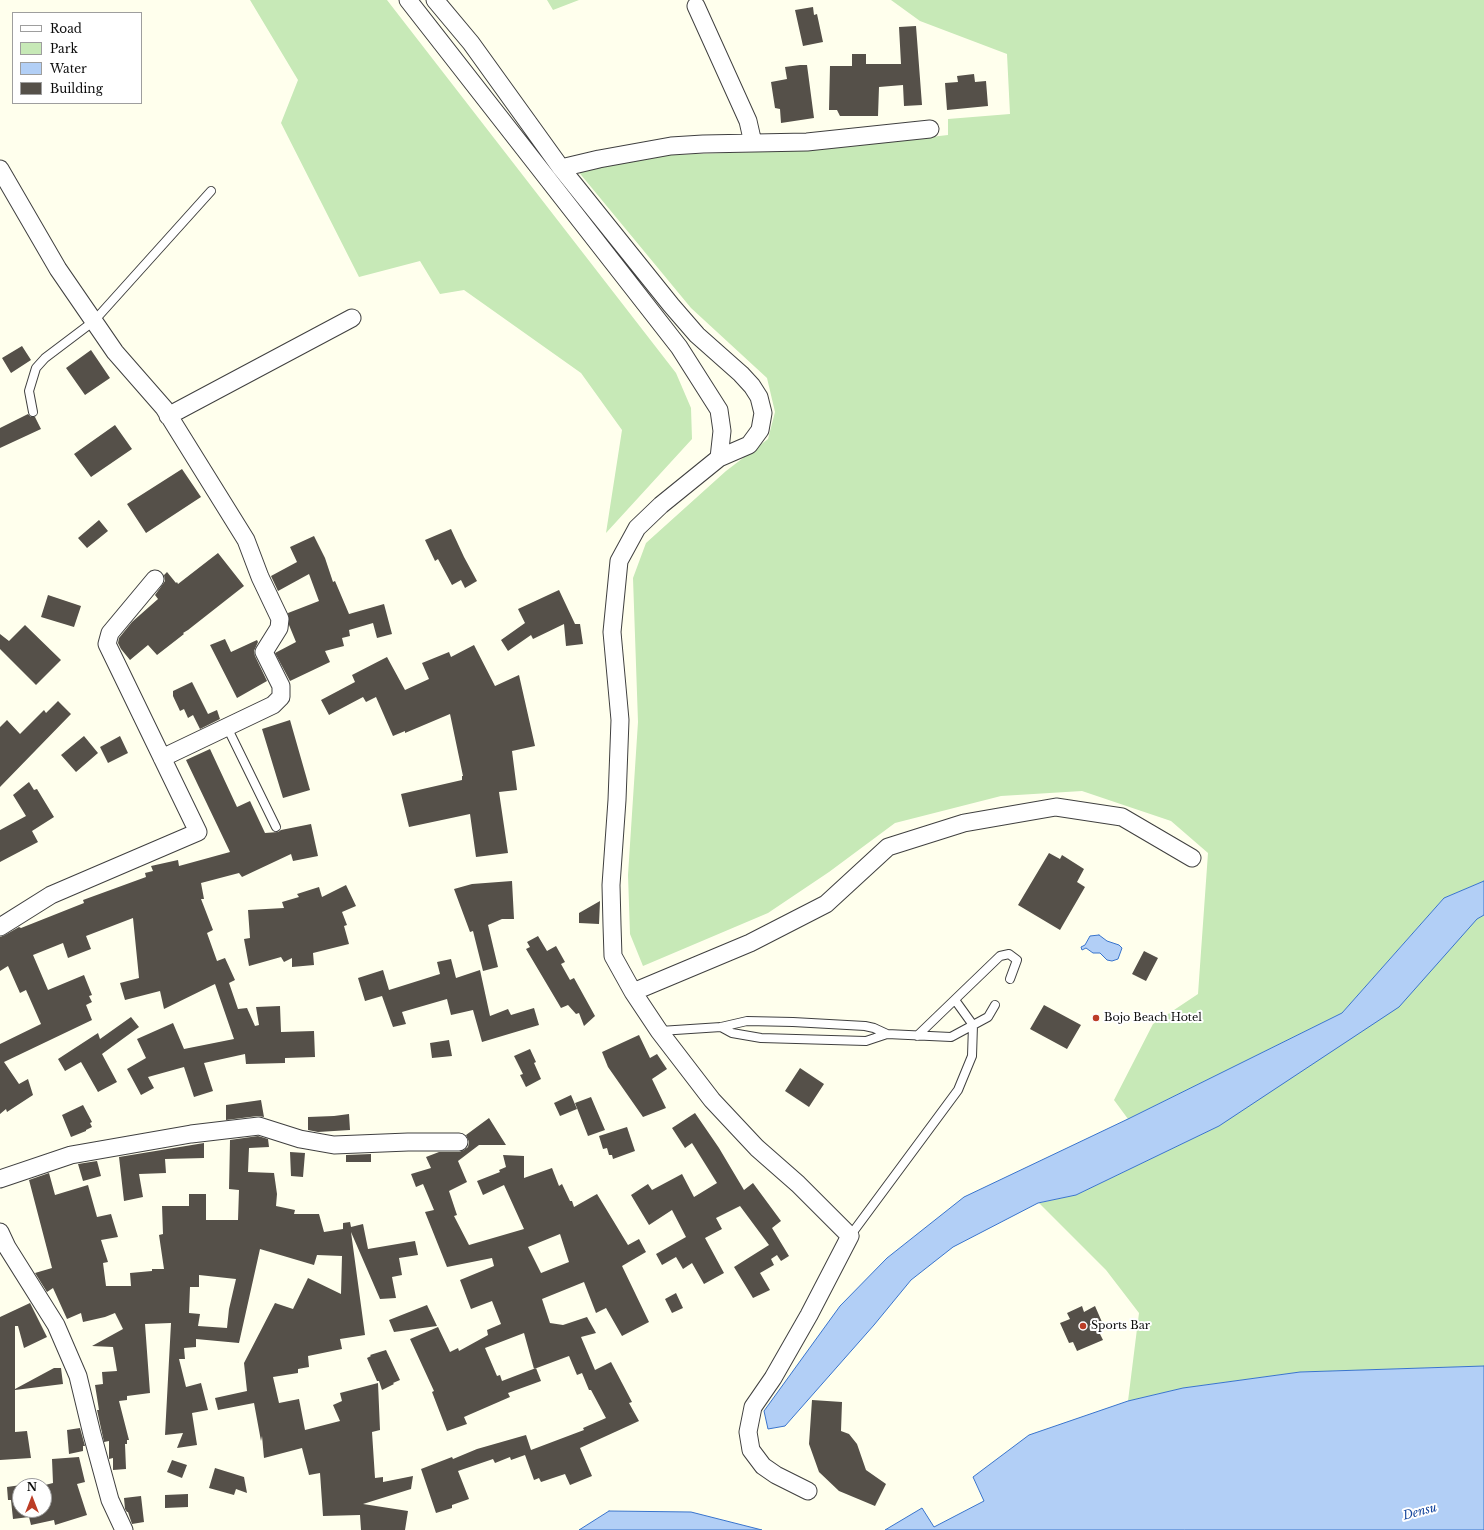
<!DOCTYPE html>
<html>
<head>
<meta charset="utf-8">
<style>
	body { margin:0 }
	#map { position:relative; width:1484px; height:1530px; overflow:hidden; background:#ffffed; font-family:"Libre Baskerville",serif }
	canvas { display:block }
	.legend { position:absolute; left:12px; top:12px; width:130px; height:92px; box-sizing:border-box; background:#fff; border:1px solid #9e9e9e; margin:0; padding:5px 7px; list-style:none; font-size:12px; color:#0d0d0d }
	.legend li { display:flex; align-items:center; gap:8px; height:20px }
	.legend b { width:20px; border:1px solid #9e9e9e }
	.north { position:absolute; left:12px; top:1478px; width:40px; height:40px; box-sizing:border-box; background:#fff; border:1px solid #9e9e9e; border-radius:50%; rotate:0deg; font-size:11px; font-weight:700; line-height:16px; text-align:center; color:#0d0d0d }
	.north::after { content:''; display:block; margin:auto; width:14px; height:18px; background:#bc3d26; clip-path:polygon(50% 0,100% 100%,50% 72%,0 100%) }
</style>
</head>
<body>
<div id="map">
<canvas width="1484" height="1530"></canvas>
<ul class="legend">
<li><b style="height:5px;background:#fff"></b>Road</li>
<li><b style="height:11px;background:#c7e9b7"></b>Park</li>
<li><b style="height:11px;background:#b2cff6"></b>Water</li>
<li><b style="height:11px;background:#555049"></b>Building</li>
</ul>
<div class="north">N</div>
</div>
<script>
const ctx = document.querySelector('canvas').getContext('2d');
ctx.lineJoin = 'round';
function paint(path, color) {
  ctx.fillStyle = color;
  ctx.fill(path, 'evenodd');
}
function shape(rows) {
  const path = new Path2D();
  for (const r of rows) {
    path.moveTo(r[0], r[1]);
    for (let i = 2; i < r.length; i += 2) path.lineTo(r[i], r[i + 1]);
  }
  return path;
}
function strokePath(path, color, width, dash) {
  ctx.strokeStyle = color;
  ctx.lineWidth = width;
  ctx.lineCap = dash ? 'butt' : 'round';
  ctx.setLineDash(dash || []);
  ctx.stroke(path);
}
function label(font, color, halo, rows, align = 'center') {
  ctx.font = font + ' "Libre Baskerville",serif';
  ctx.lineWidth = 4;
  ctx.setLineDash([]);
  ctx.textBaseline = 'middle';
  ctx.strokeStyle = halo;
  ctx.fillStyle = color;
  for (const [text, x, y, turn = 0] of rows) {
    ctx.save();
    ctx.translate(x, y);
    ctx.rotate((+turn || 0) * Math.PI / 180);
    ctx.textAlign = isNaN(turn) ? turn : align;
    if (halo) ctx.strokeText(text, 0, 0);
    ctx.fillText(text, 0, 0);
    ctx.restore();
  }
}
paint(shape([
	[250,0,387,0,676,373,691,408,692,439,606,533,622,430,581,373,464,290,440,294,420,261,359,277,281,123,298,80],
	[547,0,579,0,553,10],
	[891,0,1484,0,1484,881,1444,898,1342,1013,1128,1119,1114,1100,1153,1024,1198,994,1208,853,1171,821,1082,791,1001,796,895,823,829,872,768,913,643,966,630,934,628,875,638,722,633,578,646,543,726,471,768,439,775,412,767,378,691,308,577,170,664,155,817,150,948,135,948,119,1010,114,1007,54,920,21],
	[1484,915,1484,1366,1300,1372,1183,1388,1128,1401,1139,1313,1106,1270,1039,1203,1076,1195,1219,1126,1477,919]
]), '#c7e9b7');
const water = shape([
	[1484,881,1484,915,1477,919,1399,1007,1219,1126,1076,1195,1038,1203,953,1247,911,1280,874,1325,785,1426,768,1429,764,1411,840,1306,887,1258,964,1197,1128,1119,1342,1013,1444,898,1484,881],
	[1099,935,1107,941,1119,945,1122,948,1118,959,1112,961,1107,960,1100,953,1093,953,1086,948,1082,950,1081,947,1085,945,1090,936,1099,935],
	[1484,1366,1484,1530,885,1530,922,1508,934,1527,984,1501,973,1477,1029,1435,1128,1401,1183,1388,1300,1372,1484,1366],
	[609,1511,691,1512,762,1530,579,1530,609,1511]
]);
paint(water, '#b2cff6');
strokePath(water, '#3974cc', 1);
paint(shape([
	[813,7,814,15,817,14,823,42,803,46,795,10],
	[916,26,922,105,904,106,903,85,879,87,878,116,840,116,837,110,829,110,830,66,852,66,852,54,866,54,866,64,901,64,899,27],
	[800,65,807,65,814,118,781,123,780,109,775,108,771,82,787,79,785,67],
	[974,74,975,82,986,81,988,106,947,110,945,83,958,82,957,76],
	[22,346,31,360,11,373,2,358],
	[91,350,110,378,85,395,66,368],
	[28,414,31,417,35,417,41,429,0,448,0,428],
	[115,425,132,449,91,477,74,454],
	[182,469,201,497,146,533,127,504],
	[99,520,108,531,87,548,78,538],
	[451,529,464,557,477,581,465,588,461,580,452,585,438,559,435,561,425,540],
	[314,536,325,558,333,582,335,581,349,614,384,604,392,634,377,638,373,623,349,630,350,636,342,638,344,646,325,651,330,662,290,681,275,653,296,642,289,625,288,613,319,601,309,574,278,591,271,576,297,562,290,547],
	[218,553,244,586,188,630,183,633,184,634,157,655,148,645,130,660,121,649,118,643,119,638,132,622,158,599,155,595,165,581,164,575,167,572,176,583,177,582,178,584],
	[559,590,575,624,580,624,583,644,566,646,564,624,533,639,531,635,508,651,501,640,525,623,518,609],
	[48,595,81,606,74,627,41,617],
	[25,625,61,660,36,685,0,649,0,634,9,641],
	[225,639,231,652,257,640,258,642,254,651,255,656,267,681,237,698,210,645],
	[474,645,495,686,519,675,535,746,512,751,517,790,499,792,508,853,476,857,470,814,409,827,401,794,462,780,462,776,463,776,450,714,405,733,405,731,393,736,376,697,366,702,363,697,329,715,321,700,355,682,352,675,387,657,405,690,429,679,422,663,449,652,451,657],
	[192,682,208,714,217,710,220,719,200,729,193,715,188,718,184,709,180,711,173,696,173,691],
	[58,701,71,714,0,787,0,727,7,720,20,734,44,710,46,713],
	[290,720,310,790,283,798,262,729],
	[84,736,98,753,76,772,61,755],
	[120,736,128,753,108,763,100,747],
	[210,749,237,807,250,801,265,833,278,832,281,830,311,824,318,856,293,861,291,854,242,877,239,873,201,883,204,899,201,899,213,930,207,933,217,961,225,958,235,980,229,983,238,1009,247,1008,255,1026,259,1025,256,1007,280,1006,281,1032,314,1031,315,1057,285,1058,285,1063,246,1064,245,1054,204,1063,213,1091,194,1097,184,1067,148,1077,154,1088,141,1095,127,1069,146,1058,137,1039,173,1023,184,1049,234,1039,215,984,164,1009,160,991,125,1000,120,983,139,978,133,918,86,936,91,949,68,958,63,943,33,955,48,990,84,975,92,995,89,996,92,1002,86,1005,92,1020,4,1062,19,1084,28,1079,33,1095,7,1112,6,1109,0,1114,0,1044,41,1024,26,990,20,993,8,966,0,971,0,937,5,935,19,927,21,928,84,903,83,900,146,877,145,873,153,871,151,866,178,860,179,866,230,852,186,760],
	[29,782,34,790,37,789,54,817,32,831,38,842,0,862,0,830,26,816,13,795],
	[1049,853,1060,859,1062,855,1084,869,1077,882,1085,887,1060,930,1018,905],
	[512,881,514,919,502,919,488,925,498,967,483,971,473,931,470,932,454,889,472,884],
	[346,885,356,906,342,912,347,925,344,926,349,944,313,953,314,965,292,967,292,958,284,962,281,957,249,966,244,939,250,938,248,910,284,908,282,902,299,897,297,894,319,887,322,897],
	[600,901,599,924,579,923,579,913],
	[538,936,547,951,556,946,565,962,561,964,570,980,574,978,595,1016,584,1026,579,1013,576,1014,568,1005,561,1008,526,949,530,947,527,942],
	[1144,951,1158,958,1146,981,1132,974],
	[451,959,456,978,480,970,490,1016,508,1009,511,1015,534,1008,539,1025,482,1042,473,1010,451,1015,447,999,402,1012,406,1024,393,1027,382,996,365,1001,358,978,383,970,389,990,440,974,437,962],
	[1044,1005,1081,1025,1067,1049,1030,1029],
	[131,1017,139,1027,102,1054,117,1082,98,1092,81,1062,65,1071,58,1059,98,1033,100,1039],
	[639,1035,650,1058,657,1054,667,1069,652,1079,666,1108,643,1117,608,1067,602,1052],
	[449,1040,452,1056,432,1058,430,1043],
	[530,1049,536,1062,534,1063,541,1079,526,1087,520,1075,523,1074,514,1056],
	[800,1068,824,1084,809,1107,785,1091],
	[571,1095,577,1109,560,1116,554,1103],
	[591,1097,605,1130,588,1136,575,1103],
	[261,1100,264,1117,258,1116,226,1120,226,1105],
	[83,1105,92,1122,90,1123,92,1127,86,1130,86,1131,71,1137,62,1115],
	[695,1113,719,1148,744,1190,753,1183,781,1221,772,1228,789,1256,781,1261,777,1255,771,1259,774,1265,760,1273,770,1290,753,1298,734,1267,769,1245,740,1206,716,1218,722,1229,705,1238,724,1273,704,1284,692,1263,683,1269,676,1257,662,1265,656,1254,686,1237,672,1210,649,1225,631,1195,648,1184,652,1190,682,1174,694,1197,717,1183,692,1143,685,1148,672,1128],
	[349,1114,350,1130,318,1132,308,1130,308,1117,334,1116],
	[489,1118,506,1145,479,1145,458,1161,467,1182,449,1191,457,1215,454,1216,469,1245,524,1229,504,1185,483,1195,477,1181,500,1172,499,1170,506,1167,503,1155,524,1156,524,1178,552,1168,559,1186,562,1184,570,1201,572,1201,574,1207,597,1194,628,1245,639,1239,646,1252,622,1266,649,1322,622,1336,606,1308,596,1313,584,1282,542,1299,550,1323,563,1325,587,1317,596,1333,581,1337,595,1370,611,1362,632,1402,629,1403,639,1421,580,1448,592,1476,570,1485,565,1474,541,1482,539,1478,534,1480,525,1455,511,1460,510,1457,495,1463,493,1459,458,1471,469,1499,452,1505,452,1508,436,1513,421,1469,452,1457,453,1459,477,1449,526,1435,531,1450,584,1430,583,1428,606,1418,591,1390,589,1390,582,1373,577,1375,569,1356,534,1369,524,1333,485,1348,497,1376,500,1375,502,1381,536,1368,541,1381,508,1393,510,1397,464,1417,467,1424,447,1431,432,1392,434,1391,410,1339,438,1327,450,1352,458,1348,459,1351,488,1335,487,1330,501,1324,492,1301,471,1309,460,1280,494,1266,492,1258,447,1267,425,1212,434,1210,423,1184,416,1187,411,1174,431,1168,426,1157,439,1152,459,1152,464,1150,468,1147,469,1142,466,1135],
	[560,1234,569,1262,541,1273,528,1247],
	[627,1127,635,1151,613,1159,612,1155,609,1155,607,1148,603,1149,599,1136],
	[258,1136,268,1139,269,1147,249,1148,248,1172,274,1173,277,1194,276,1206,295,1210,294,1214,319,1214,324,1232,343,1229,343,1223,350,1222,351,1227,363,1224,368,1249,415,1241,418,1255,399,1258,402,1275,392,1277,396,1298,380,1299,351,1232,365,1335,340,1339,342,1349,308,1356,309,1367,298,1369,298,1373,273,1377,279,1403,299,1399,305,1430,340,1421,333,1405,342,1401,340,1393,378,1383,380,1430,372,1432,375,1478,383,1477,383,1482,413,1476,411,1489,363,1504,408,1511,405,1530,361,1530,360,1515,323,1516,320,1473,309,1475,302,1448,264,1458,262,1436,261,1441,254,1403,218,1410,215,1398,247,1391,244,1363,275,1303,293,1309,308,1278,341,1294,342,1256,317,1255,314,1265,260,1249,239,1343,196,1339,196,1347,184,1348,185,1359,179,1359,186,1387,201,1383,208,1410,192,1413,197,1445,177,1448,183,1433,165,1435,171,1323,145,1324,150,1393,127,1396,127,1400,119,1401,129,1440,127,1440,127,1444,125,1444,126,1469,113,1470,113,1458,109,1459,109,1441,104,1442,97,1410,99,1410,95,1385,103,1384,102,1372,117,1371,113,1347,92,1346,123,1329,115,1313,105,1317,83,1322,81,1313,67,1319,53,1288,47,1292,35,1273,52,1268,29,1180,49,1173,55,1195,88,1185,97,1217,111,1214,118,1237,101,1240,108,1262,103,1263,106,1286,131,1286,130,1273,152,1271,152,1269,164,1269,159,1235,163,1234,162,1206,189,1206,189,1194,206,1194,206,1220,238,1220,239,1190,229,1189,230,1140],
	[199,1275,236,1279,229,1309,227,1328,198,1326,200,1314,189,1313,190,1287,199,1287],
	[204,1143,204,1158,165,1159,166,1173,139,1174,143,1197,124,1201,119,1157],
	[290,1152,305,1153,303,1177,291,1176],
	[371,1154,371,1162,346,1162,346,1155],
	[97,1161,101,1176,83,1181,78,1164],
	[676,1293,683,1308,672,1313,665,1299],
	[30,1303,47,1337,24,1348,18,1326,15,1326,15,1389,54,1368,61,1368,63,1384,15,1390,15,1432,27,1431,31,1458,0,1460,0,1317],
	[427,1305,437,1326,394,1332,389,1320],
	[1082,1306,1084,1312,1095,1306,1105,1329,1099,1332,1103,1340,1077,1351,1073,1342,1069,1343,1060,1323,1070,1319,1067,1313],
	[386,1350,400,1380,393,1383,394,1384,382,1390,379,1381,377,1381,367,1358,371,1356,370,1355],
	[812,1400,842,1402,841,1431,849,1434,857,1444,866,1470,886,1484,875,1506,839,1491,819,1472,809,1444],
	[80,1428,85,1446,83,1446,83,1451,69,1454,67,1430],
	[79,1457,85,1482,77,1484,87,1515,55,1525,54,1520,31,1525,29,1517,13,1519,11,1500,8,1500,7,1487,21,1485,20,1486,20,1510,44,1510,44,1486,41,1486,53,1483,52,1459],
	[172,1460,187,1465,182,1478,167,1472],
	[215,1468,244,1477,247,1493,236,1489,234,1495,209,1488],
	[188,1494,188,1507,165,1508,165,1495],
	[141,1496,144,1522,132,1524,128,1512,127,1512,125,1509,124,1498]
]), '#555049');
const service = shape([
	[33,412,29,391,36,368,45,358,94,321,211,191],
	[227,727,276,827],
	[721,1027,732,1033,761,1038,866,1041,887,1034],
	[660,1031,721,1027,747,1021,793,1022,865,1026,874,1028,887,1034,951,1037,988,1017,995,1005],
	[917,1036,1000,956,1009,954,1017,960,1010,979],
	[850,1236,958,1090,972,1056,973,1025,955,1000]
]);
const minor = shape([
	[408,0,679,347,719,410,722,431,719,458],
	[435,0,471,43,561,168,671,305,697,335,741,374,752,386,759,397,763,413,760,430,749,445,719,458,661,505,637,528,619,561,612,632,620,720,617,800,611,885,612,925,613,956,633,992,659,1031,712,1100,757,1148,798,1184,850,1236,809,1315,773,1378,753,1407,748,1432,751,1450,763,1466,776,1475,808,1491],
	[696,6,748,121,753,143],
	[561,168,599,159,671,146,703,144,807,142,930,129],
	[0,169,58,269,115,352,164,408,246,540,260,577,280,619,279,628,264,652,281,686,281,697,273,705,162,758],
	[168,416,352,318],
	[0,927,51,895,198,832,107,644,110,633,155,579],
	[633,992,750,943,826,904,888,847,964,823,1056,807,1122,817,1192,858],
	[0,1179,71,1155,191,1134,259,1126,300,1139,334,1145,408,1142,459,1142],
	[0,1232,7,1247,56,1325,78,1376,92,1434,110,1500,124,1530]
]);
strokePath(service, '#404040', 10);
strokePath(minor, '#404040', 19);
strokePath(service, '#fff', 8);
strokePath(minor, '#fff', 17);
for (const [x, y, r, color] of [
	[1096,1018,4,"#bc3d26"],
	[1083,1326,4,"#bc3d26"]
]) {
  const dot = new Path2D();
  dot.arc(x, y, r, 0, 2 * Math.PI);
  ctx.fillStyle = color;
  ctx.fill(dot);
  strokePath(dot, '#fff', 1.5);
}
label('11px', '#0d0d0d', '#fff', [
	["Bojo Beach Hotel",1104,1018],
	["Sports Bar",1091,1326]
], 'left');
label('italic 12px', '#17489e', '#fff', [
	["Densu",1420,1512,-15]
]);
</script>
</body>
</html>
